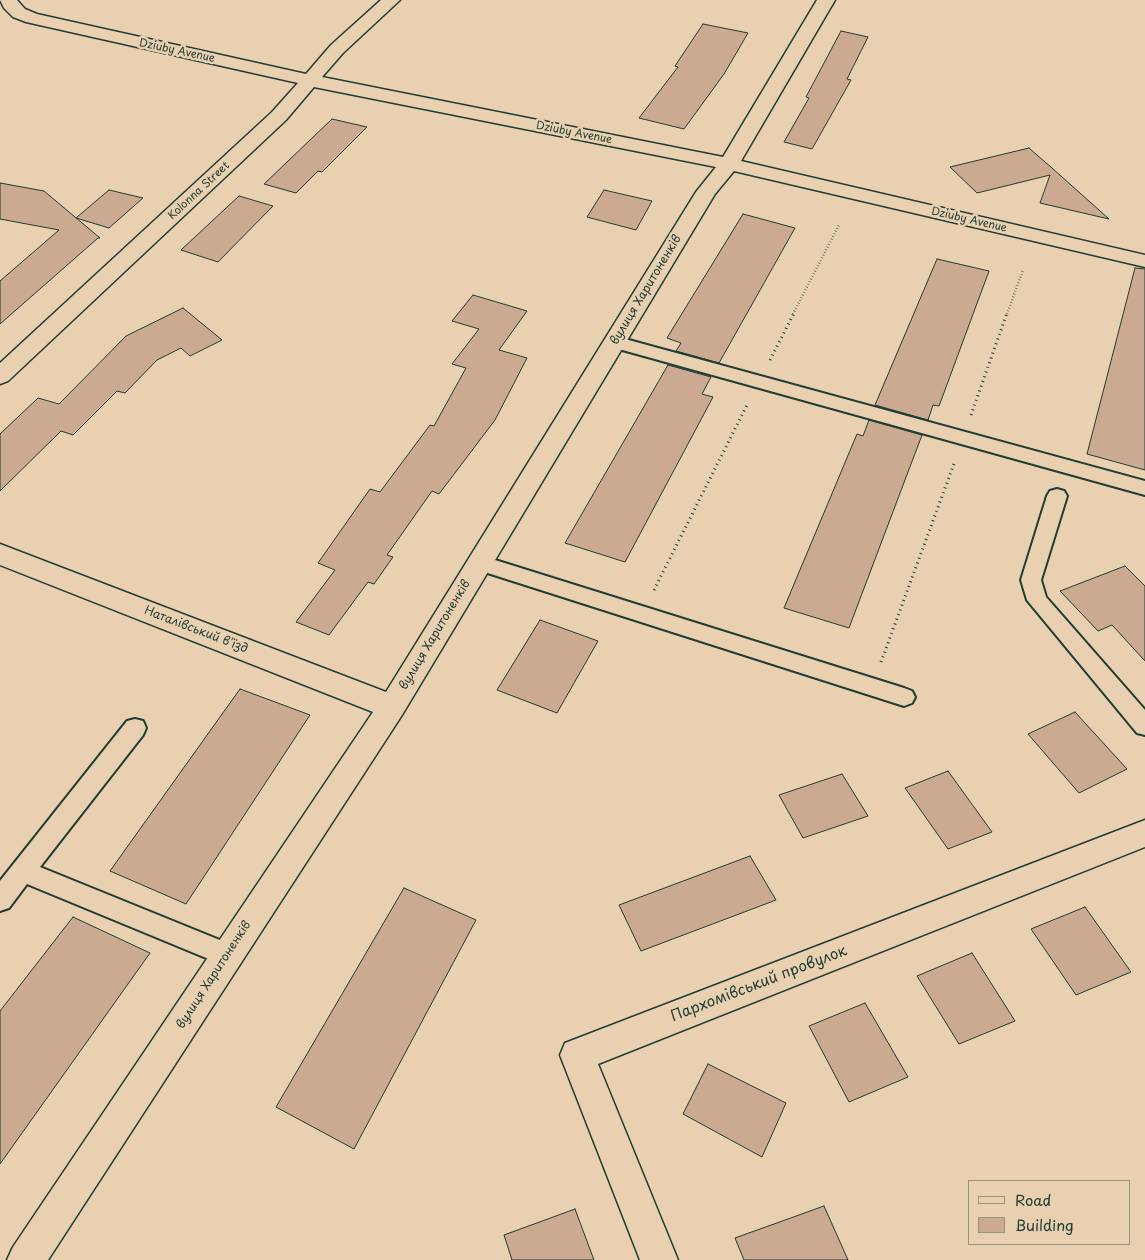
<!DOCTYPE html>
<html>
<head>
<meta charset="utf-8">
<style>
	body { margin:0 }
	#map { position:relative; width:1145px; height:1260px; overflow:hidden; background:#e9d0b1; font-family:"Playpen Sans",sans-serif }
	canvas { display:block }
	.legend { position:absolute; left:968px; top:1180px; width:162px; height:65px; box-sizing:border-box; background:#e9d0b1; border:1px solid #98957f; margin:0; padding:6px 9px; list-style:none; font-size:15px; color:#1f3d34 }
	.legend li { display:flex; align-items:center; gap:10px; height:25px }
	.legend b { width:25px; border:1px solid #98957f }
</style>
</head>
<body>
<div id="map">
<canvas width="1145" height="1260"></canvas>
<ul class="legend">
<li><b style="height:6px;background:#e9d0b1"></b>Road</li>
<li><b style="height:14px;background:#cca991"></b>Building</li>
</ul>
</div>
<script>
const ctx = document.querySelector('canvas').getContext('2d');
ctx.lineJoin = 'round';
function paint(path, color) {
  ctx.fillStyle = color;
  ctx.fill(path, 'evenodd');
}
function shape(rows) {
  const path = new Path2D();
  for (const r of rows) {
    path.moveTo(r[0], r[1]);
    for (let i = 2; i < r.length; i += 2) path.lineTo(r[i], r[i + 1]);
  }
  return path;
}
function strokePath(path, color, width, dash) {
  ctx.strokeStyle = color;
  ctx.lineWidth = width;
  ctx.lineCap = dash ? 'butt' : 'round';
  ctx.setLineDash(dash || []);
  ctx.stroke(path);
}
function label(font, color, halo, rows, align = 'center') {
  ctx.font = font + ' "Playpen Sans",sans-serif';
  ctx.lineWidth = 5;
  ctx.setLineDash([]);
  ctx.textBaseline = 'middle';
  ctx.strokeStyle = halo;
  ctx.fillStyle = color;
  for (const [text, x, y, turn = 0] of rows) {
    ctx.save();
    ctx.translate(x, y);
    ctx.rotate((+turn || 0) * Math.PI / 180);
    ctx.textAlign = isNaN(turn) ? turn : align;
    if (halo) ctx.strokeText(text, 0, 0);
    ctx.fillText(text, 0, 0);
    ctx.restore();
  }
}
const building = shape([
	[703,24,748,33,724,74,684,129,639,118,678,67,675,66,703,24],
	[841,31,868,37,847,79,851,80,812,149,784,142,809,98,806,97,841,31],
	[332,119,367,127,322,172,318,171,296,193,264,184,332,119],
	[1029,148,1052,168,1109,219,1040,203,1050,175,977,193,950,167,1029,148],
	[0,183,44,191,100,238,98,238,0,324,0,281,59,230,0,219,0,183],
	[109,190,143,198,109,228,76,218,109,190],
	[604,190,652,201,636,230,587,217,604,190],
	[239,196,273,206,218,262,181,250,239,196],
	[743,214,795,228,719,363,676,351,681,343,667,338,743,214],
	[937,259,989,271,939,406,933,405,928,420,875,405,937,259],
	[1135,268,1145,269,1145,470,1087,454,1135,268],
	[473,295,527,311,499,350,527,358,495,420,439,494,432,491,387,555,393,557,374,584,368,582,329,635,296,622,335,570,318,563,370,489,380,492,430,425,434,426,466,368,452,364,479,329,452,321,473,295],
	[183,308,222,340,190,356,181,348,157,360,125,393,117,391,73,435,61,431,0,491,0,434,38,398,59,404,126,336,183,308],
	[668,365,711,377,702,394,713,397,625,562,565,543,668,365],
	[869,420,922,435,849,628,784,608,857,434,863,436,869,420],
	[1125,566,1145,586,1145,661,1112,625,1098,631,1060,591,1125,566],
	[540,620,598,641,557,713,497,690,540,620],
	[240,689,310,715,186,904,110,871,240,689],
	[1075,712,1127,769,1079,793,1028,734,1075,712],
	[948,771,992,832,948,849,905,788,948,771],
	[842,774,868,816,803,838,779,795,842,774],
	[750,856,776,900,641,951,619,905,750,856],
	[404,888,476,920,354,1149,276,1107,404,888],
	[1085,907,1131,972,1076,995,1031,929,1085,907],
	[73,917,150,953,0,1164,0,1011,73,917],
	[972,953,1015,1021,959,1044,917,976,972,953],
	[865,1003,908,1077,849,1102,809,1026,865,1003],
	[708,1064,786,1103,762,1157,683,1114,708,1064],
	[824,1206,848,1260,744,1260,735,1238,824,1206],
	[575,1209,594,1260,512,1260,504,1235,575,1209]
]);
paint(building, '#cca991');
strokePath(building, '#1f3d34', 1);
const service = shape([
	[614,336,1145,481,1145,495,608,346,605,342,608,338,614,336],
	[1057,489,1064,491,1067,496,1041,580,1046,597,1145,710,1145,735,1137,733,1027,600,1021,580,1047,496,1050,491,1057,489],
	[479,555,904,688,912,691,915,697,912,703,904,706,472,568,469,563,472,558,479,555],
	[135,719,143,721,146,728,143,735,40,867,237,947,241,955,237,963,228,967,27,884,9,908,0,911,0,881,127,721,135,719]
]);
const minor = shape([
	[0,0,17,0,25,9,37,14,306,74,331,45,381,0,400,0,343,53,322,77,723,157,817,0,835,0,741,161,1145,255,1145,267,734,171,715,194,402,715,48,1260,7,1260,13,1247,373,712,0,565,0,544,386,692,696,192,716,167,314,87,286,120,8,381,0,384,0,363,272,112,298,83,26,22,13,17,4,8,0,0],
	[1145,820,1145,847,598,1064,678,1260,640,1260,560,1055,565,1043,1145,820]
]);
strokePath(service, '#1f3d34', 4);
strokePath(minor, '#1f3d34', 3);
strokePath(shape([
	[793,314,839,225],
	[1007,314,1023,270]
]), '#1f3d34', 2.5, [0.5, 2.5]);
strokePath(shape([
	[770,360,794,313],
	[971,415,1007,313],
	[654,590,748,403],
	[881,662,955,461]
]), '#1f3d34', 3, [1, 4]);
paint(service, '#e9d0b1');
paint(minor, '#e9d0b1');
label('11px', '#1f3d34', '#e9d0b1', [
	["Dziuby Avenue",177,51,12],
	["Dziuby Avenue",574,133,11],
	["Kolonna Street",199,191,-43],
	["Dziuby Avenue",969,220,13]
]);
label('12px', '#1f3d34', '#e9d0b1', [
	["вулиця Харитоненків",646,290,-59],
	["Наталівський в'їзд",196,630,21],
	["вулиця Харитоненків",435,635,-59],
	["вулиця Харитоненків",214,975,-57]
]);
label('15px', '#1f3d34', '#e9d0b1', [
	["Пархомівський провулок",759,984,-21]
]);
</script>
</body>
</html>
